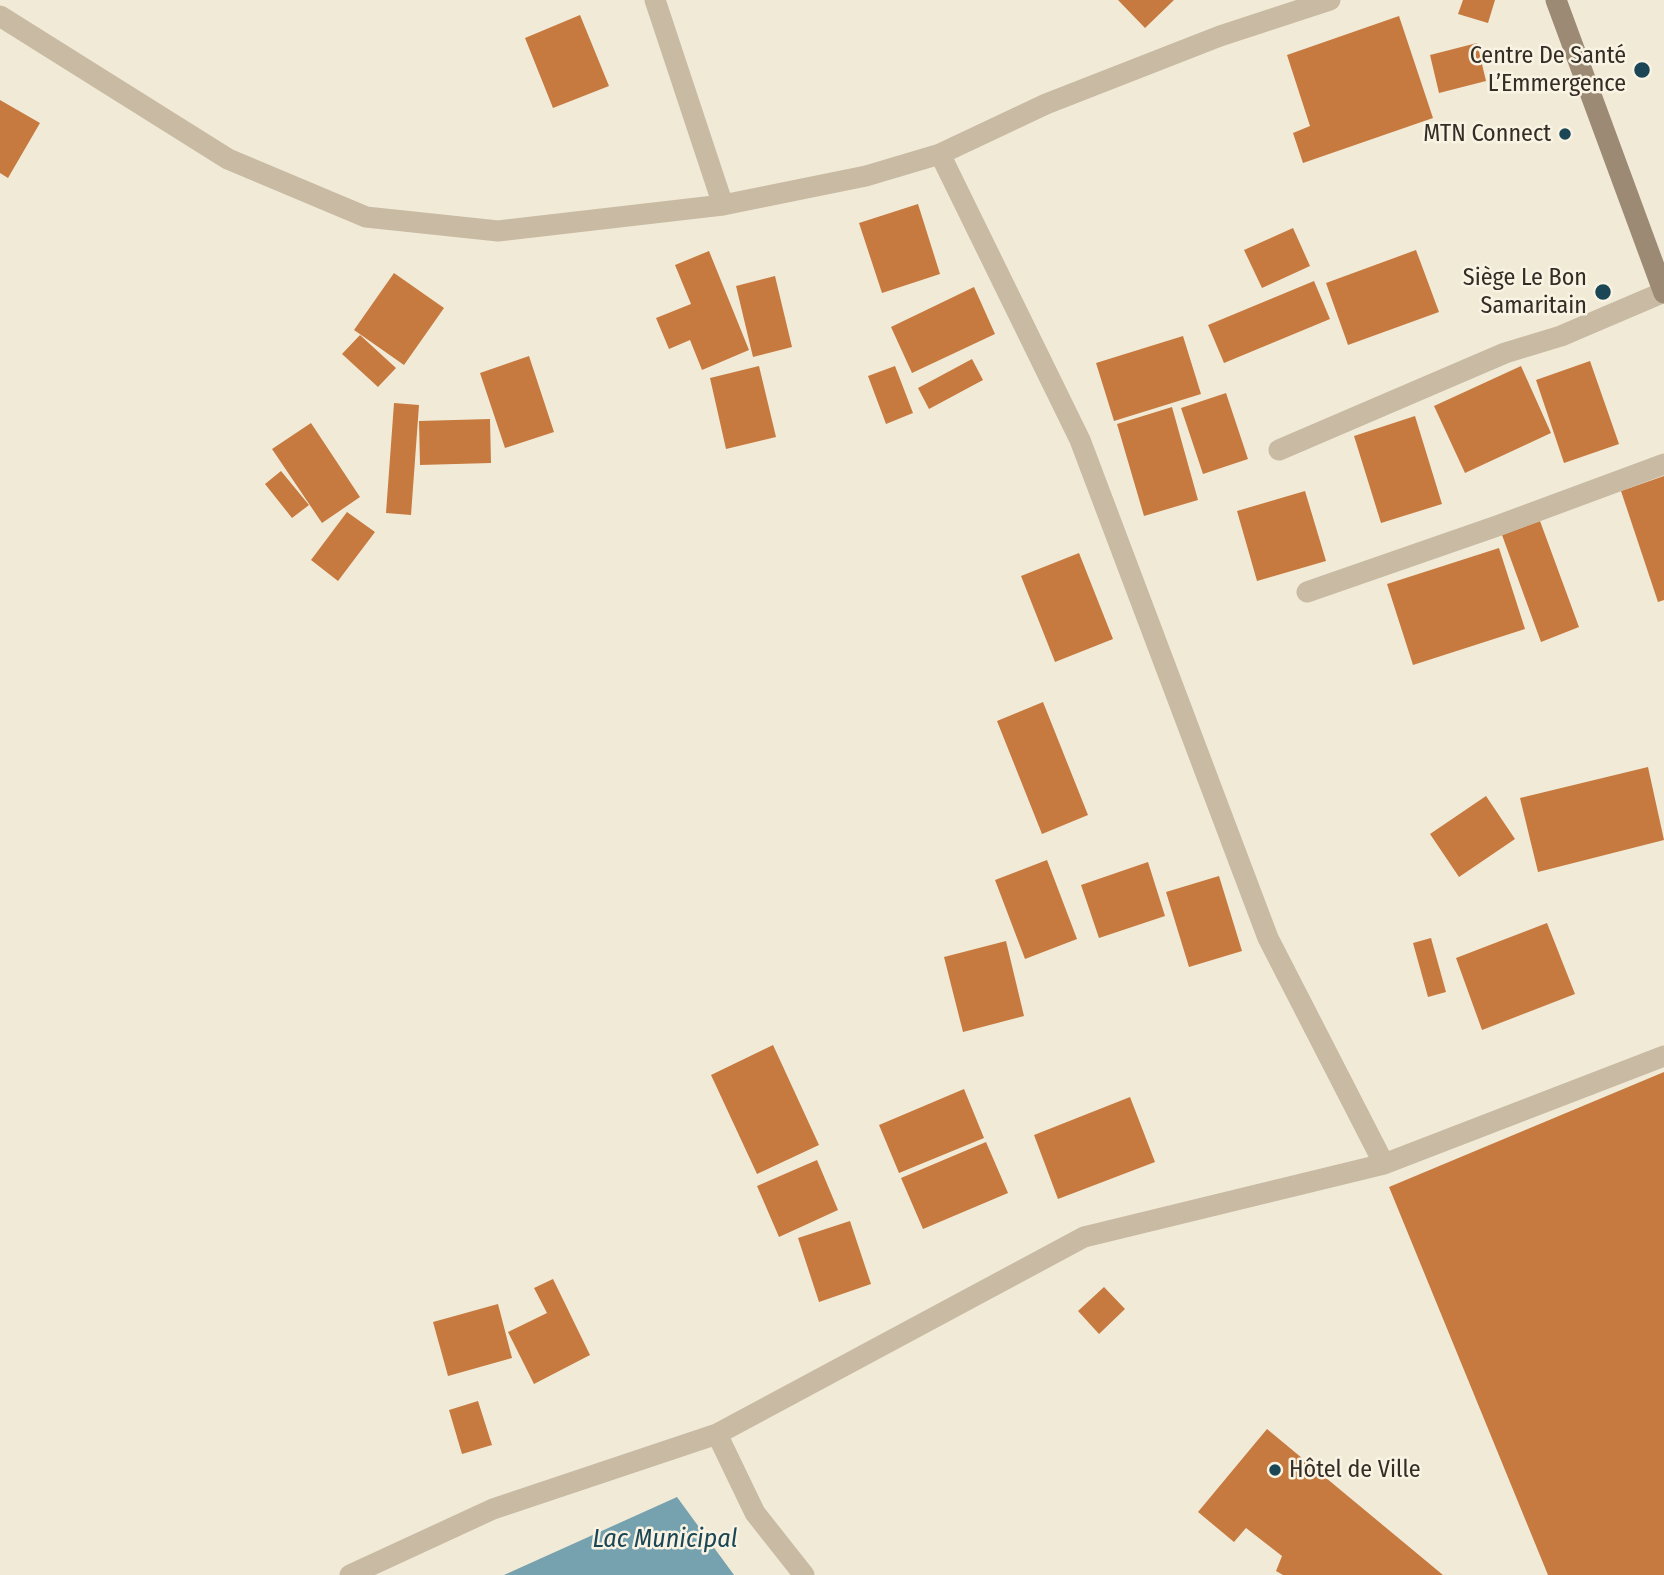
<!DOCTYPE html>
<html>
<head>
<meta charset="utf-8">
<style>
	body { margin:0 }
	canvas { display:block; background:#f1ead7 }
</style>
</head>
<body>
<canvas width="1664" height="1575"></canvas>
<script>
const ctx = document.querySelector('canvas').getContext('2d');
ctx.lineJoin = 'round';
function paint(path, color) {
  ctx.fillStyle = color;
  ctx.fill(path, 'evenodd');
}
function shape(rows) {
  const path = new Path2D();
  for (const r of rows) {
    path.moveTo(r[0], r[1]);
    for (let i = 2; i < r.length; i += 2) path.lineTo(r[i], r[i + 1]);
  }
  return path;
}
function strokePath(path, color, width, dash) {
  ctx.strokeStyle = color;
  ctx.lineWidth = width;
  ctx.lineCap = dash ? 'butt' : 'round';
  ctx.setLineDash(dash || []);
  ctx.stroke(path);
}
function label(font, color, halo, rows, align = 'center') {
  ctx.font = font + ' "Fira Sans Condensed",sans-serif';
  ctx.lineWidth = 5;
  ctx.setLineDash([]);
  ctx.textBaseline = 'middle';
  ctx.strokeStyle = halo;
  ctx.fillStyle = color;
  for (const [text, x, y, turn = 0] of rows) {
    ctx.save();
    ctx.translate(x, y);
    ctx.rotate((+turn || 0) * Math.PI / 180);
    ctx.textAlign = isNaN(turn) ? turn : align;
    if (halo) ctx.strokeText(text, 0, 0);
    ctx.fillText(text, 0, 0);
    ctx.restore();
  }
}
paint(shape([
	[677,1497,734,1575,504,1575]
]), '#76a1ae');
paint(shape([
	[1118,0,1174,0,1145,28],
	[1463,0,1495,0,1488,23,1458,14],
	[580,15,609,86,553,108,525,38],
	[1399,16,1433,118,1303,163,1293,133,1310,126,1287,55],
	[1477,43,1486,81,1439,93,1430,55],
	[0,100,40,123,8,178,0,173],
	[918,204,940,274,882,293,859,223],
	[1293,228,1310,266,1262,288,1244,250],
	[1416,250,1439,312,1348,345,1326,283],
	[709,251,749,350,702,370,690,340,669,349,656,318,691,304,675,265],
	[394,273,444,308,404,365,354,330],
	[775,276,792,347,753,357,736,286],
	[1314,281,1330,319,1224,363,1208,325],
	[974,287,995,334,912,373,891,327],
	[360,335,396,368,378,387,342,354],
	[1183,336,1201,394,1114,421,1096,363],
	[529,356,554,432,505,448,480,373],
	[972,359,983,380,929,409,918,388],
	[1590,361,1619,444,1564,463,1536,380],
	[759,366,776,437,726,449,710,378],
	[895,366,913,413,886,424,868,376],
	[1521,366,1551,433,1465,473,1434,406],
	[1226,393,1248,459,1203,474,1181,408],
	[394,403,419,405,411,515,386,513],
	[1172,407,1198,500,1144,516,1117,424],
	[1415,416,1442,504,1381,523,1354,436],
	[490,419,491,463,420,465,419,421],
	[311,423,360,497,322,523,272,449],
	[281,471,309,505,292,518,265,484],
	[1664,476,1664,600,1658,602,1621,491],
	[1305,491,1326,561,1257,581,1237,511],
	[347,512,375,532,338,581,311,560],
	[1540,521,1579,627,1541,642,1502,535],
	[1499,548,1525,629,1413,665,1387,584],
	[1079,553,1113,639,1055,662,1021,576],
	[1043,702,1088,815,1042,834,997,721],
	[1648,767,1664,840,1538,872,1520,798],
	[1486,796,1515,839,1459,877,1430,834],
	[1047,860,1077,939,1025,959,995,880],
	[1148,862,1165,916,1099,938,1081,885],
	[1219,876,1242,951,1189,967,1166,892],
	[1547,923,1575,994,1482,1030,1456,958],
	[1431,938,1446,992,1428,997,1413,943],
	[1006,941,1024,1016,963,1032,944,957],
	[773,1045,819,1145,757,1174,711,1075],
	[1664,1072,1664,1575,1548,1575,1389,1187],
	[964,1089,984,1138,899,1173,879,1125],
	[1130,1097,1155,1162,1058,1199,1034,1135],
	[986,1142,1008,1193,923,1229,901,1178],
	[817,1160,838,1210,779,1237,757,1186],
	[850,1221,871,1284,819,1302,798,1238],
	[553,1279,590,1355,534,1384,508,1332,547,1313,534,1288],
	[1104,1287,1125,1309,1099,1334,1078,1311],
	[498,1304,512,1358,448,1376,433,1322],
	[478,1401,492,1445,462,1454,449,1410],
	[1267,1429,1443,1575,1283,1575,1276,1571,1282,1556,1246,1528,1234,1542,1198,1512]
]), '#c77a3f');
strokePath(shape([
	[655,0,723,205],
	[0,16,228,159,366,217,498,231,723,205,866,176,940,154,1046,104,1220,36,1330,0],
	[940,154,1080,440,1268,938,1384,1164],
	[1279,450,1505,353,1561,336,1664,292],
	[1307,592,1497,526,1664,464],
	[717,1434,755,1513,804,1575],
	[350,1575,493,1509,717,1434,1084,1237,1384,1164,1664,1056]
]), '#c9bba3', 21);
strokePath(shape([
	[1556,0,1664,293]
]), '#9c8a75', 21);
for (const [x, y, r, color] of [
	[1642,70,9,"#1b4655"],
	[1565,134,7,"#1b4655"],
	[1603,292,9,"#1b4655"],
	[1275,1470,7,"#1b4655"]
]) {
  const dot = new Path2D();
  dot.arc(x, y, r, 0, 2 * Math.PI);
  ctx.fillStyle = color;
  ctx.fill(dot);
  strokePath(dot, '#f9f3e3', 2.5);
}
label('24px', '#342c25', '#f9f3e3', [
	["Centre De Santé",1626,56],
	["L’Emmergence",1626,84],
	["MTN Connect",1551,134],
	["Siège Le Bon",1587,278],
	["Samaritain",1587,306],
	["Hôtel de Ville",1289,1470,"left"]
], 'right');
label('italic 26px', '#1b4655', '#f9f3e3', [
	["Lac Municipal",665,1540]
]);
</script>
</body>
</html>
